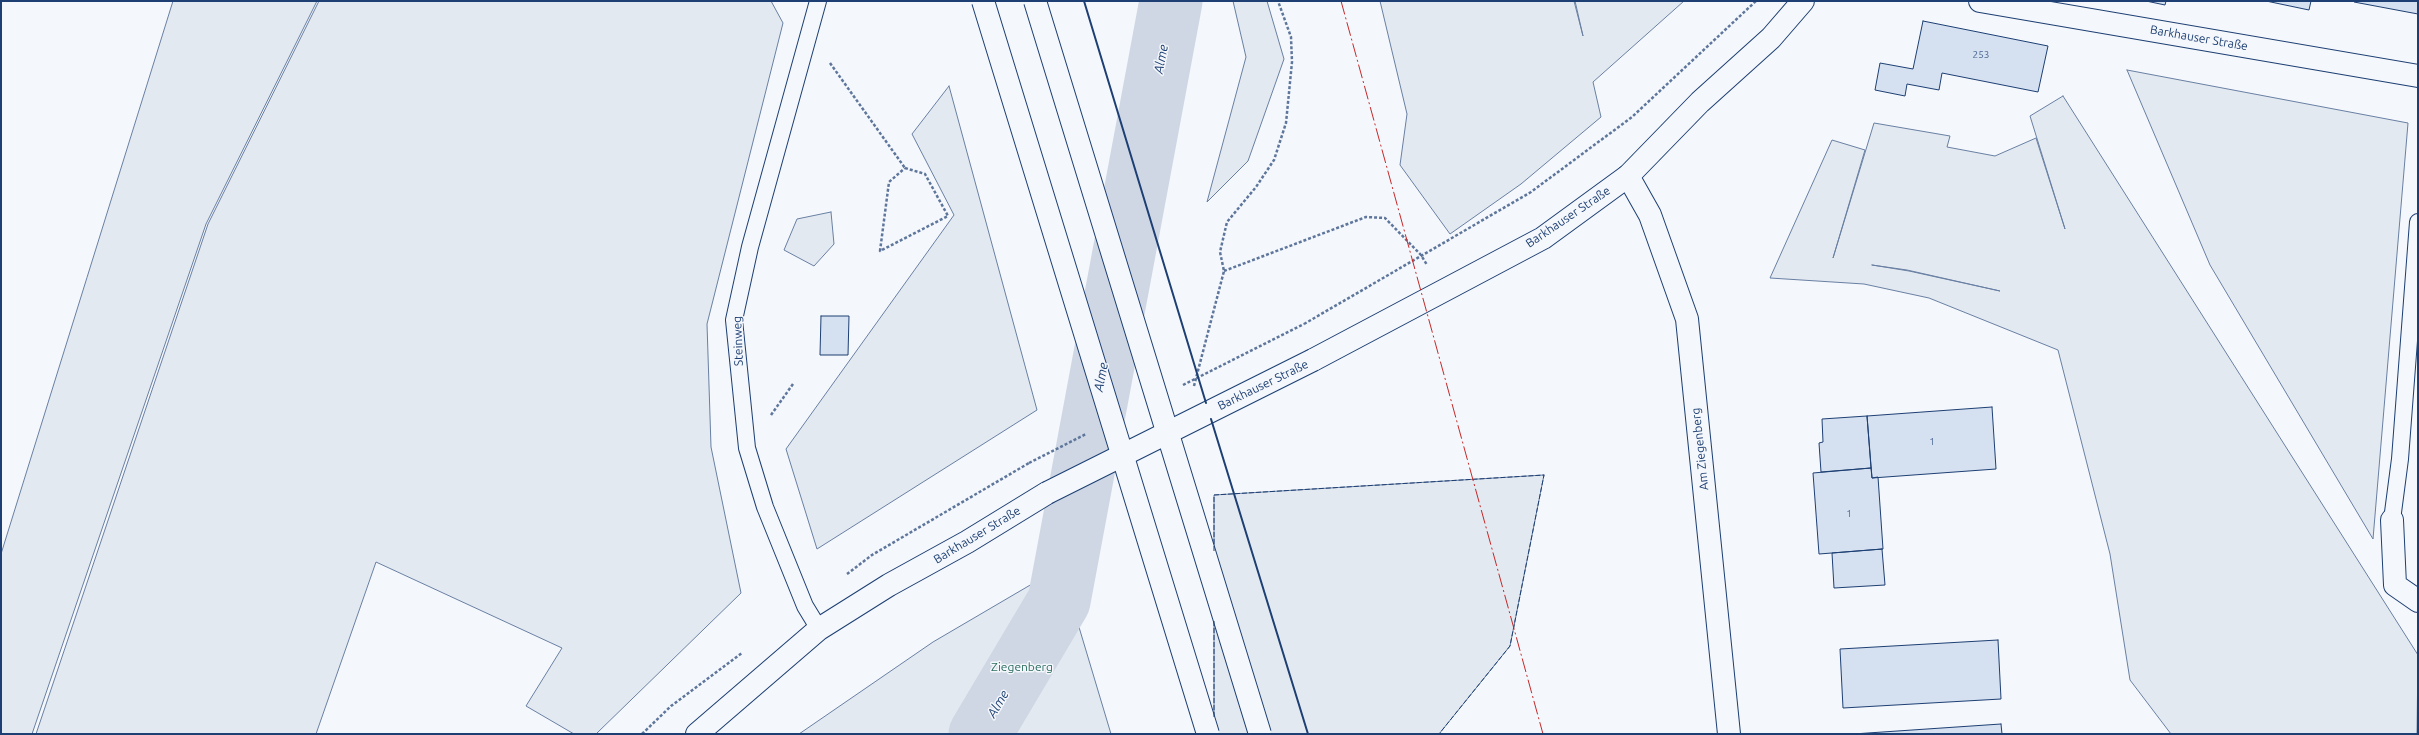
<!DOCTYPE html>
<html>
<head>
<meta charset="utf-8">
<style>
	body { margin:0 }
	#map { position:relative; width:2419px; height:735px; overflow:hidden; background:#f4f7fb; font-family:Ubuntu,sans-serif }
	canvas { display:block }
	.frame { position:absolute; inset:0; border:2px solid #1d3f73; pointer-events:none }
</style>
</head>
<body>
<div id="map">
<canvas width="2419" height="735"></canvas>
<div class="frame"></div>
</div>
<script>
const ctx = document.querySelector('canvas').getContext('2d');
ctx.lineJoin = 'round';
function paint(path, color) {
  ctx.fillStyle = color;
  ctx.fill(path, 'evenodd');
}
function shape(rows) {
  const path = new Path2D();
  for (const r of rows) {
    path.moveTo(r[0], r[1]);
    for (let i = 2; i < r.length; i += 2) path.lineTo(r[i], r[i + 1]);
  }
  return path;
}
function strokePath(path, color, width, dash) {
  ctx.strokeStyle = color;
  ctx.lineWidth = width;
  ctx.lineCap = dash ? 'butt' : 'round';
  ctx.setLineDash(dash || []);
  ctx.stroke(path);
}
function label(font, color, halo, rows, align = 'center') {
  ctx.font = font + ' Ubuntu,sans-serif';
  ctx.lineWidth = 3;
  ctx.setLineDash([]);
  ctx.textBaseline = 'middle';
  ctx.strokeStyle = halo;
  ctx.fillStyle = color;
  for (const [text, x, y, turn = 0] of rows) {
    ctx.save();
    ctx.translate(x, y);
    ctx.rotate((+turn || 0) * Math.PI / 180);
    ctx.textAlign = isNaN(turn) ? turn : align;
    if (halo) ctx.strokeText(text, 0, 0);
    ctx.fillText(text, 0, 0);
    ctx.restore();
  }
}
const green = shape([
	[173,1,317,1,206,224,32,734,1,734,1,554,173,1],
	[319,1,771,1,783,23,707,324,711,447,741,593,596,734,574,734,526,706,562,648,376,562,316,734,36,734,208,224,319,1],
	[1233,1,1267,1,1284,59,1248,161,1207,202,1246,57,1233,1],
	[1380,1,1574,1,1583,36,1575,1,1684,1,1593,82,1601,117,1521,184,1450,234,1400,165,1407,114,1380,1],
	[2127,70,2408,123,2373,539,2210,265,2127,70],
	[949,86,1037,410,817,549,786,449,954,215,912,134,949,86],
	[2063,96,2418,655,2417,734,2171,734,2130,680,2110,554,2058,350,1929,298,1864,284,1770,278,1832,140,1865,150,1833,258,1874,123,1950,136,1947,147,1995,156,2036,138,2065,229,2030,116,2063,96],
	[1872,265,1907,270,2000,291,1909,271,1872,265],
	[831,212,834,244,814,266,784,250,797,219,831,212],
	[1544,475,1510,646,1439,734,1214,734,1214,495,1544,475],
	[1061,567,1111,734,799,734,933,642,1061,567]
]);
paint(green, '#e3e9f0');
strokePath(green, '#687fa3', 1);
strokePath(shape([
	[980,734,1059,601,1171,1]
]), '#cfd7e4', 63);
const building = shape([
	[2146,1,2166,1,2165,5,2146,1],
	[2266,1,2311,1,2309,10,2266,1],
	[2418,1,2418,14,2354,2,2354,1,2418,1],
	[1923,21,2048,46,2038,92,1942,73,1939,90,1907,84,1905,96,1875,90,1880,63,1913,69,1923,21],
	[821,316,849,316,848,355,820,355,821,316],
	[1992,407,1996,469,1872,478,1867,416,1992,407],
	[1867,416,1871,468,1821,472,1819,443,1823,442,1822,419,1867,416],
	[1871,468,1872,478,1878,477,1883,549,1819,554,1813,473,1871,468],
	[1882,549,1885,585,1834,588,1832,553,1882,549],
	[1998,640,2001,699,1843,708,1840,649,1998,640],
	[2001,724,2002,734,1853,734,2001,724]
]);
paint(building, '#d5e0f0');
strokePath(building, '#1d3f73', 1);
const lane = shape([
	[818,1,750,247,734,320,747,448,765,507,805,606,819,629],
	[2392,520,2400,459,2418,222]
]);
const street = shape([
	[1980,1,2418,76],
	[1628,176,1650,215,1687,319,1729,734],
	[2392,520,2395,585,2418,601]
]);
const secondary = shape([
	[1313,360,1543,238,1628,176,1700,102,1771,38,1803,1],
	[697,734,819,629,889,585,967,542,1047,493]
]);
strokePath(lane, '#1d3f73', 18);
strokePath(street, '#1d3f73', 24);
strokePath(secondary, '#1d3f73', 24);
strokePath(shape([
	[830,63,905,168],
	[905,168,925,174,948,216,880,251,889,182,905,168],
	[1224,271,1366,217,1385,218,1421,255,1427,265],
	[1304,324,1531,192,1632,117,1756,1],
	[1194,386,1224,271,1220,252,1227,222,1256,187,1274,160,1286,123,1292,62,1291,37,1278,1],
	[771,415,793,384],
	[847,574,872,555,1029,463],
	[642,734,671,706,742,653]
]), '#5e769c', 2.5, [3, 2]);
strokePath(lane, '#f4f7fb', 16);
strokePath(street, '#f4f7fb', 22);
strokePath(secondary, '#f4f7fb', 22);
const secondaryBridge = shape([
	[1047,493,1313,360]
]);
const highwayBridge = shape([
	[983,1,1208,734],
	[1035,1,1260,734]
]);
strokePath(secondaryBridge, '#1d3f73', 24, []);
strokePath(highwayBridge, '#1d3f73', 24, []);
strokePath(shape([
	[1183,385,1304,324],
	[1029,463,1086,434]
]), '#5e769c', 2.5, [3, 2]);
strokePath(secondaryBridge, '#f4f7fb', 22);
strokePath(highwayBridge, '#f4f7fb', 22);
strokePath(shape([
	[1214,551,1214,495,1544,475,1510,646,1439,734],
	[1214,621,1214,719]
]), '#1d3f73', 1, [5, 2]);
strokePath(shape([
	[1084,1,1206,403],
	[1211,419,1308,734]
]), '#1d3f73', 2);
strokePath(shape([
	[1341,1,1543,734]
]), '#c62828', 1, [14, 3, 2, 3]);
label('10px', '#4b6792', null, [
	["253",1981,55],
	["1",1932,442],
	["1",1849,514]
]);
label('12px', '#1d3f73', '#f4f7fb', [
	["Barkhauser Straße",2199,38,10],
	["Barkhauser Straße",1568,217,-34],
	["Steinweg",738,341,-92],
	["Barkhauser Straße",1263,385,-26],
	["Am Ziegenberg",1700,449,-96],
	["Barkhauser Straße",977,535,-31]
]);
label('12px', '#2c6c60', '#f4f7fb', [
	["Ziegenberg",1022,667]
]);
label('italic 13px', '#1d3f73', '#f4f7fb', [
	["Alme",1161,59,-79],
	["Alme",1101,377,-79],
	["Alme",998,704,-59]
]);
</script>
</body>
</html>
